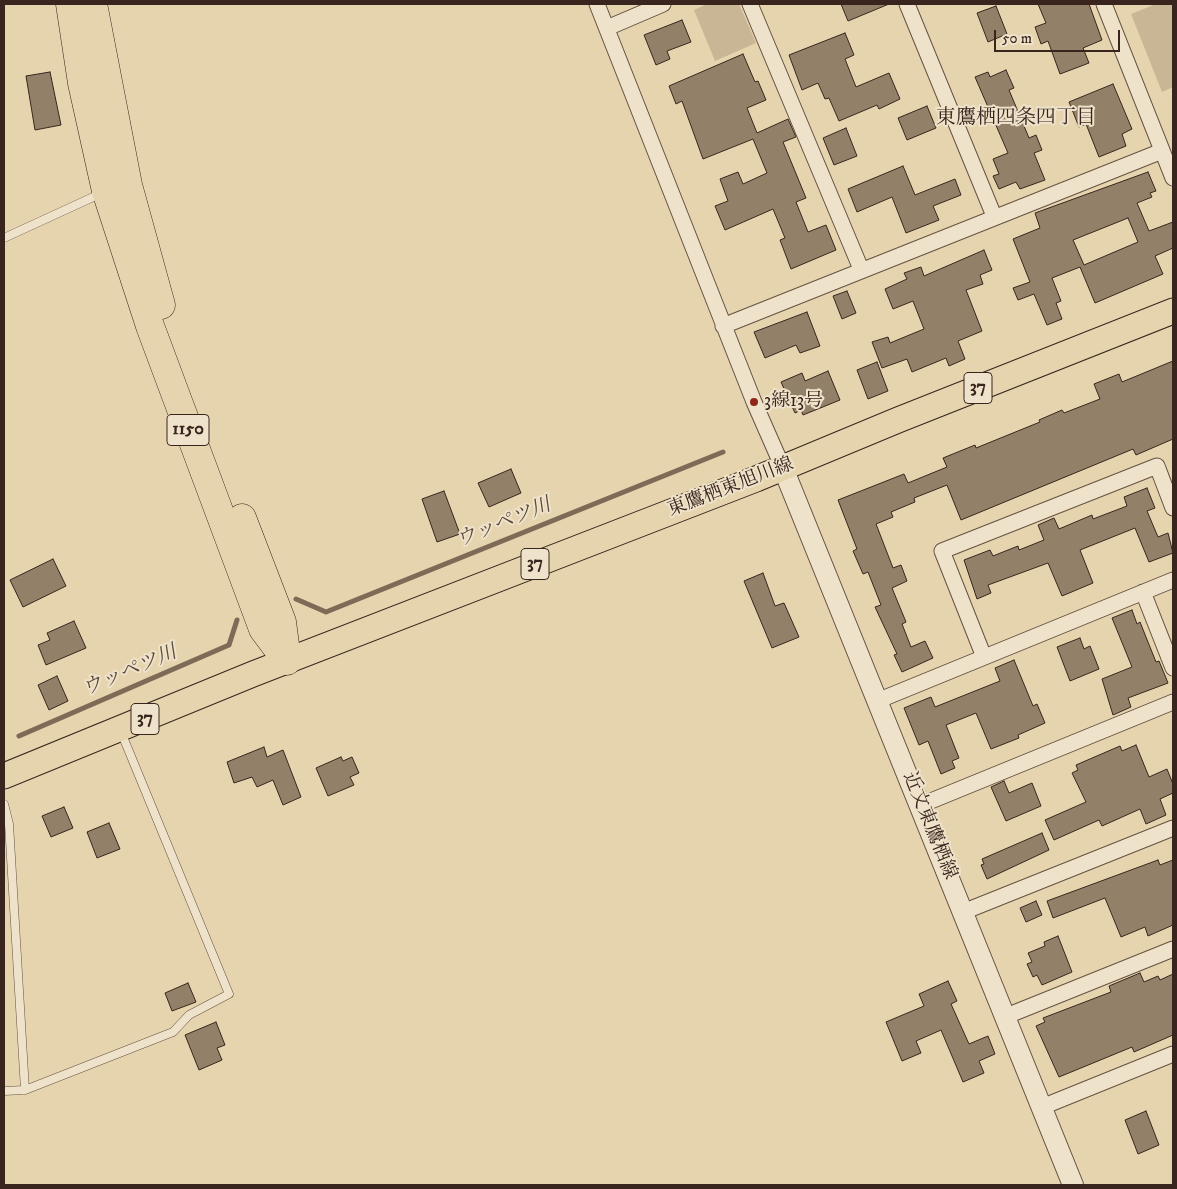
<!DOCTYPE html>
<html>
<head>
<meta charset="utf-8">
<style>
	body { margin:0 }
	#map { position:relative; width:1177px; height:1189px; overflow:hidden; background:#e5d4ad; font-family:"IM FELL DW Pica",serif }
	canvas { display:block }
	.frame { position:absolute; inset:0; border:5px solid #3a251e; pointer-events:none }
	.scale { position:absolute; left:994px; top:30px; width:126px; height:22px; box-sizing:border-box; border:2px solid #3a251e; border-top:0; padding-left:6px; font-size:15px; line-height:18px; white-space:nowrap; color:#3a251e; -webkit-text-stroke:4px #eee3ca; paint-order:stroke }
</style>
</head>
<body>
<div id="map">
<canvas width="1177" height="1189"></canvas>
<div class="frame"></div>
<div class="scale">50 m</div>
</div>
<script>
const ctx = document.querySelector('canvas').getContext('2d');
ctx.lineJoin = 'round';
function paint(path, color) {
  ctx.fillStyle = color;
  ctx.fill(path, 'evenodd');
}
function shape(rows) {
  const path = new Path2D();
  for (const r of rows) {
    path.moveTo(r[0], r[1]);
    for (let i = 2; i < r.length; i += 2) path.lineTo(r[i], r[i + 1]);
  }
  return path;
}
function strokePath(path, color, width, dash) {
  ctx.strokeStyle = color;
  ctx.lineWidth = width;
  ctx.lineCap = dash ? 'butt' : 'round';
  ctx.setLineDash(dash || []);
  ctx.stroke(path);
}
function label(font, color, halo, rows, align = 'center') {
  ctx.font = font + ' "IM FELL DW Pica","Noto Serif JP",serif';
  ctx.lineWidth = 4;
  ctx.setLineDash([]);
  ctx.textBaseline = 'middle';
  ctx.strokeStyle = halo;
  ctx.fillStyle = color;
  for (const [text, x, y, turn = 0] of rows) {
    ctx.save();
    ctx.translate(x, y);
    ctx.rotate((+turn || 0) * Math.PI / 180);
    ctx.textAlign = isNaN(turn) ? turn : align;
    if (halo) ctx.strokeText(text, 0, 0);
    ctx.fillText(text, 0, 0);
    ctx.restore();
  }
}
paint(shape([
	[707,4,739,4,756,43,715,61,694,10],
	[1156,4,1173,4,1173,87,1162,92,1131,14]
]), '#c8b695');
strokePath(shape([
	[296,599,326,612,723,452],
	[19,736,229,645,237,620]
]), '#7e6a56', 5);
const building = shape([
	[841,4,889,4,848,21,841,4],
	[1038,4,1089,4,1102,40,1083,48,1089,63,1060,74,1048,41,1041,44,1035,27,1046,23,1038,4],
	[996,6,1007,34,988,42,977,13,996,6],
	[682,20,691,42,667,51,670,59,656,65,644,35,682,20],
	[845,33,854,55,845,59,856,87,889,73,900,99,879,109,877,105,839,121,829,98,825,99,818,83,802,90,789,55,845,33],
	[743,54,755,82,758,81,766,100,747,108,757,133,788,119,796,137,783,142,806,198,796,202,808,232,826,225,836,250,791,269,780,240,785,238,773,209,725,230,715,206,728,201,720,179,738,172,743,184,767,173,753,139,703,159,682,101,676,104,669,86,743,54],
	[1006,70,1014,88,1009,90,1029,138,1036,135,1042,150,1034,153,1045,180,1020,189,1016,182,999,189,993,176,999,174,993,159,1008,153,975,77,988,72,990,77,1006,70],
	[50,72,61,125,35,130,26,76,50,72],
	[1113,84,1132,129,1122,134,1126,146,1099,157,1086,124,1079,127,1069,102,1113,84],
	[927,106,936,128,907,140,898,118,927,106],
	[846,128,857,156,834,165,823,138,846,128],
	[903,166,915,195,955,179,961,195,933,206,939,220,906,233,892,197,857,212,848,189,903,166],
	[1148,172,1156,191,1150,193,1152,197,1137,203,1149,231,1173,222,1173,248,1155,256,1163,274,1095,303,1080,267,1052,278,1061,301,1056,303,1062,319,1047,325,1034,294,1018,300,1013,288,1030,282,1013,239,1040,228,1035,213,1148,172],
	[1128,218,1138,242,1084,265,1073,240,1128,218],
	[984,250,992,270,980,275,983,284,966,290,982,331,958,341,965,359,949,366,946,358,912,372,907,359,882,368,872,342,888,337,890,343,924,329,913,301,893,309,885,289,907,279,904,273,921,267,924,276,984,250],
	[847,291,856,313,842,319,833,296,847,291],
	[807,312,820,346,800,353,796,345,765,358,754,332,807,312],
	[1173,361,1173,439,1136,455,1133,449,961,520,947,485,914,498,915,502,891,512,893,517,876,524,893,568,901,565,907,581,892,588,906,622,902,624,911,647,925,641,933,658,902,672,894,655,897,654,875,607,881,605,868,572,863,574,853,551,857,549,838,500,904,474,908,483,947,467,943,458,975,445,976,448,1040,422,1039,420,1062,410,1064,413,1100,399,1094,384,1119,374,1122,382,1173,361],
	[877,362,888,391,868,399,857,370,877,362],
	[828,371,840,400,803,415,801,410,795,413,781,382,802,373,805,381,828,371],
	[511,469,521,493,489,507,478,483,511,469],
	[1147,488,1155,508,1147,511,1158,537,1168,533,1173,553,1149,562,1135,528,1080,550,1093,583,1062,596,1048,563,988,585,991,593,977,599,964,560,990,550,993,556,1018,546,1019,550,1044,540,1038,525,1054,518,1059,529,1092,515,1093,519,1127,506,1124,497,1147,488],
	[444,491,460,534,437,542,422,499,444,491],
	[53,559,66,586,23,607,10,580,53,559],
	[763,573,775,606,784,603,799,637,772,648,744,581,763,573],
	[1132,610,1137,624,1140,622,1156,662,1159,661,1168,683,1128,698,1131,707,1113,715,1102,679,1132,667,1112,618,1132,610],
	[74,621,86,648,46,665,38,645,50,640,47,633,74,621],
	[1080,638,1084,649,1090,646,1099,669,1070,681,1057,647,1080,638],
	[1014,660,1033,706,1037,704,1045,723,1018,735,1019,738,991,749,976,713,946,725,959,758,952,761,955,768,941,774,928,741,919,745,904,708,931,697,935,707,1000,681,995,668,1014,660],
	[57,676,68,701,49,710,38,685,57,676],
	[1136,745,1149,777,1167,769,1173,784,1173,793,1160,799,1166,815,1146,824,1140,809,1102,826,1099,820,1054,840,1045,820,1086,802,1072,773,1078,770,1076,765,1120,746,1122,751,1136,745],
	[264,747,267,757,283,750,301,797,283,805,273,780,257,787,252,777,234,783,227,762,264,747],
	[341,757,343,761,352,757,359,773,350,777,354,785,328,796,316,768,341,757],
	[1004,781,1009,793,1032,783,1041,806,1006,821,991,787,1004,781],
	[64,807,73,828,51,837,42,816,64,807],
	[109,823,120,849,97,858,87,832,109,823],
	[1042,833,1049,850,987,879,981,865,984,864,982,859,1042,833],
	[1158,860,1160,865,1173,860,1173,925,1148,936,1145,927,1121,937,1105,898,1053,918,1047,901,1158,860],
	[1036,901,1042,915,1026,922,1020,908,1036,901],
	[1058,936,1072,972,1042,985,1037,975,1033,977,1027,964,1032,962,1028,953,1045,946,1044,942,1058,936],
	[1140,973,1144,982,1158,976,1160,980,1173,974,1173,1035,1134,1052,1132,1047,1059,1077,1036,1026,1045,1022,1043,1018,1111,992,1109,986,1140,973],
	[948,981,957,1001,951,1004,969,1044,988,1036,995,1054,979,1061,984,1073,963,1082,941,1030,916,1041,921,1053,902,1061,886,1022,924,1006,919,994,948,981],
	[188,983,196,1002,172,1011,165,993,188,983],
	[216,1022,225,1045,217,1048,222,1060,199,1070,185,1035,216,1022],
	[1146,1111,1159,1145,1138,1154,1125,1120,1146,1111]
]);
paint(building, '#938068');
strokePath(building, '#3a251e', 1);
const service = shape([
	[4,238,102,193],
	[4,804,9,824,25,1090,4,1091],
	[25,1090,173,1032,189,1015,229,994,121,732]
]);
const minor = shape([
	[597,4,754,402,783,468],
	[750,4,861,269],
	[907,4,994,216],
	[1104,4,1173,178],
	[607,28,663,4],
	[723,326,1162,151],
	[1143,592,1173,668],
	[984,657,942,551,1157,466,1173,508],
	[877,701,1173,580],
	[921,805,1173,702],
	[963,912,1173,828],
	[1004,1017,1173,949],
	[1042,1107,1173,1054]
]);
const tertiary = shape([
	[783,468,1073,1185]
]);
const primary = shape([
	[4,776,253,674,756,479,898,420,1173,311]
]);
const motorway = shape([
	[70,4,82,83,106,191,150,326,263,629,287,661],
	[93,4,128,185,161,305],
	[242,518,282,622,287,660]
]);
strokePath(service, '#655142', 9);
strokePath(minor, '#655142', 17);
strokePath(tertiary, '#655142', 22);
strokePath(primary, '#3a251e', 27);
strokePath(motorway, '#3a251e', 29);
strokePath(service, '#eee3ca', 8);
strokePath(minor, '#eee3ca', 15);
strokePath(tertiary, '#eee3ca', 20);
strokePath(primary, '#e5d4ad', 25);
strokePath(motorway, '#e5d4ad', 28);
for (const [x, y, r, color] of [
	[754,402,5,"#8f2418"]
]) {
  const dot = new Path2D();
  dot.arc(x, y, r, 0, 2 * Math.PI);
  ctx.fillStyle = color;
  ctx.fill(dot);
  strokePath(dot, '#eee3ca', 2);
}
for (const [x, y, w] of [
	[978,388,28],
	[188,430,42],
	[535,564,28],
	[145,719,28]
]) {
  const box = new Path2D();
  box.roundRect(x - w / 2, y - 15.5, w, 31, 4);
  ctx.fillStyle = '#eee3ca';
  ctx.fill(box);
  strokePath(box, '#3a251e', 1);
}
label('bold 18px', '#3a251e', null, [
	["37",978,388],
	["1150",188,430],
	["37",535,564],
	["37",145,719]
]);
label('19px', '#3a251e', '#eee3ca', [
	["3線13号",764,402]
], 'left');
label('19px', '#3a251e', '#eee3ca', [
	["東鷹栖東旭川線",731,488,-21],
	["近文東鷹栖線",929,826,68]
]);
label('20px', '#3a251e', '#eee3ca', [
	["東鷹栖四条四丁目",1016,119]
]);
label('italic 20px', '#5c483a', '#eee3ca', [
	["ウッペツ川",504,524,-22],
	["ウッペツ川",130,672,-23]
]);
</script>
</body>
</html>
